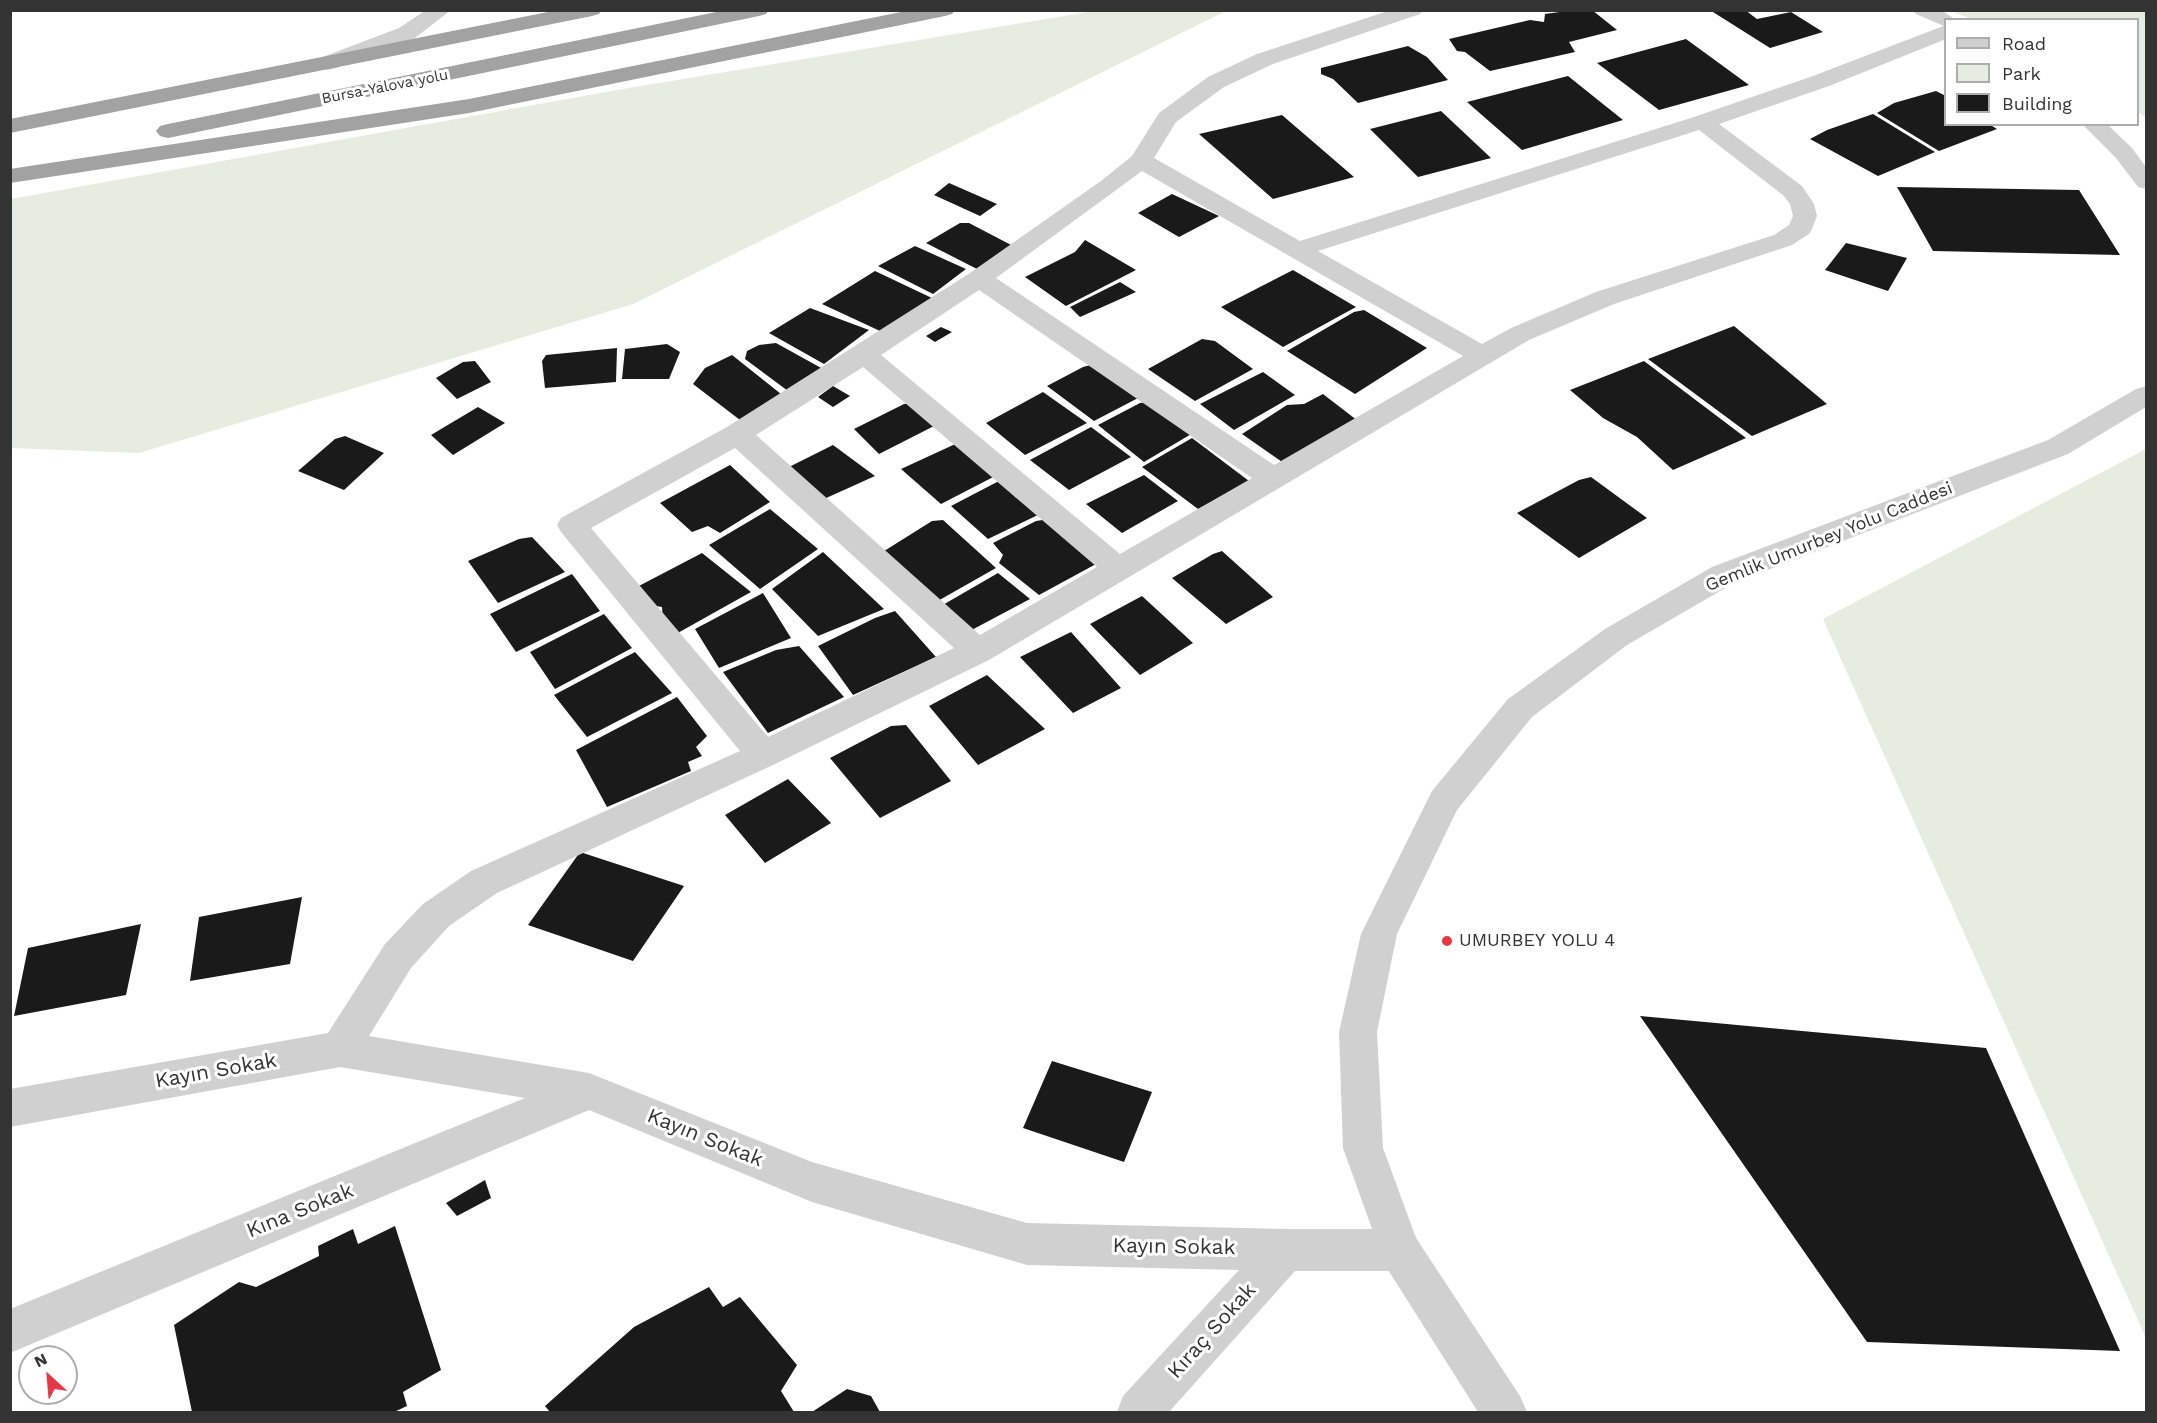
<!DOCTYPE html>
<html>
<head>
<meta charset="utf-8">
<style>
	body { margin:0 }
	#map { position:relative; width:2157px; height:1423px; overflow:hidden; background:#fff; font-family:"Work Sans",sans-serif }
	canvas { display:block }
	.frame { position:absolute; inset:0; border:12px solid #333; pointer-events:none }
	.legend { position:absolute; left:1944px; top:18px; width:195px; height:108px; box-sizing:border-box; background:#fff; border:2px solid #adadad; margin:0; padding:8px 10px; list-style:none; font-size:18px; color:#333 }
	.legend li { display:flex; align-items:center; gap:12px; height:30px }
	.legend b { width:30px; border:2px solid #adadad }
	.north { position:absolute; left:18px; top:1345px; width:60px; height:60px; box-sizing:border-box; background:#fff; border:2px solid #adadad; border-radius:50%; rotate:334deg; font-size:16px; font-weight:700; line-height:24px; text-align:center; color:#333 }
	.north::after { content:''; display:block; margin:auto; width:21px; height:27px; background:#e63946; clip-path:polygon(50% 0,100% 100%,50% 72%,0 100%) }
</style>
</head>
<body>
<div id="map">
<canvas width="2157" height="1423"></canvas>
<div class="frame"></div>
<ul class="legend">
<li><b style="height:8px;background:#d0d0d0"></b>Road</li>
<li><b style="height:16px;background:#e6ecdf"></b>Park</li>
<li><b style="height:16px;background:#1a1a1a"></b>Building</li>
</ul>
<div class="north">N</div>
</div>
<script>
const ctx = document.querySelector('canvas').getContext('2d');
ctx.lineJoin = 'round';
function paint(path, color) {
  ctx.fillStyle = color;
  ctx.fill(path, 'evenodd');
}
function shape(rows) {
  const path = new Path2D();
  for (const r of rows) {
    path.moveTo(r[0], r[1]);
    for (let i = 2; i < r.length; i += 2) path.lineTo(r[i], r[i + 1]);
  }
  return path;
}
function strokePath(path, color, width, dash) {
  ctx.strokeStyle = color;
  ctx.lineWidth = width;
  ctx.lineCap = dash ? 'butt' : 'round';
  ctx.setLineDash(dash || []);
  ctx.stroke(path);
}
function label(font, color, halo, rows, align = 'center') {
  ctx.font = font + ' "Work Sans",sans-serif';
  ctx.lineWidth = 6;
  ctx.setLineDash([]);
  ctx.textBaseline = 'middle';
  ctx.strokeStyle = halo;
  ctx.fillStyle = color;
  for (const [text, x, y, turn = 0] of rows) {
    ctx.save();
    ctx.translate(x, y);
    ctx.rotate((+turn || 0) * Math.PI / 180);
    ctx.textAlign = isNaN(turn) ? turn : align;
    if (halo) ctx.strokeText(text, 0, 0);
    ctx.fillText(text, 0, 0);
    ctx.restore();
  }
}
paint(shape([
	[1094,11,1226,11,633,304,139,453,11,448,11,199,623,89],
	[1951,11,2146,11,2146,118,2138,112,2138,20,1973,20],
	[2146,449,2146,1338,1823,619]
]), '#e6ecdf');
paint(shape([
	[1574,10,1592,10,1617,30,1569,42,1575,52,1490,71,1465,52,1457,51,1449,39,1530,20,1544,22,1545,14],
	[1719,10,1745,10,1757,19,1791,12,1823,32,1770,48,1713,12],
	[1686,39,1749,85,1659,110,1597,63],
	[1408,46,1427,57,1448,80,1358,103,1333,79,1321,74,1321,68],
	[1568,76,1623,120,1522,150,1467,102],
	[1936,91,1946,96,1946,124,1989,124,1997,129,1939,151,1877,113,1894,103],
	[1441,111,1491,158,1418,177,1370,129],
	[1873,114,1935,152,1878,176,1810,139,1827,130],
	[1282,115,1354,177,1273,199,1199,134],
	[949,183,997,204,980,216,934,195],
	[1897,187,2079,190,2120,255,1933,251],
	[1172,194,1219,216,1179,237,1138,213],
	[960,223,969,223,1013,246,979,270,926,243],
	[1085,240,1136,270,1066,306,1025,277,1075,252],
	[1846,243,1907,258,1888,291,1825,270],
	[915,246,966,269,933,294,878,266],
	[1293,270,1356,307,1283,347,1221,307],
	[875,271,934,299,880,331,822,304],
	[1120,282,1136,292,1080,317,1070,307],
	[810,308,869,330,824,364,769,333],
	[1364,310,1427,348,1355,394,1287,351,1354,312],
	[1734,326,1827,404,1752,436,1648,359],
	[941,327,952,332,935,342,926,336],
	[1202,339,1215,341,1253,369,1195,401,1148,369],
	[776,343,823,369,788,391,745,359,747,351,759,345],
	[667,344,680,352,669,379,622,379,625,349],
	[617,348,616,382,545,388,542,361,546,355],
	[732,355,781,394,740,420,693,384,705,368],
	[475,361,491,382,457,399,436,378,463,362],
	[1644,361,1746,438,1673,470,1637,437,1603,418,1570,390],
	[1098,363,1140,397,1094,421,1047,386,1083,367],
	[1263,372,1295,395,1234,430,1200,404],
	[833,386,850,396,833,407,818,397],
	[1043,392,1087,423,1025,455,986,423],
	[1323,394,1358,421,1285,464,1242,434,1287,405,1304,404],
	[1148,402,1193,433,1144,462,1098,425,1140,403],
	[911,403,936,425,879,454,854,429,904,404],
	[478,407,505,423,453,455,431,435],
	[1091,427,1131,457,1069,490,1030,460],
	[345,436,384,453,344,490,298,471,335,439],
	[1192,438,1249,481,1198,509,1142,467],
	[964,440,999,474,941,504,901,469],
	[833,445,875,476,824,499,789,467],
	[730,465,770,502,720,533,708,526,692,532,660,503],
	[1144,475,1178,501,1122,533,1086,504],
	[1591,477,1647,518,1579,558,1517,513,1579,480],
	[997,482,1010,483,1015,497,1042,513,988,539,951,506],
	[770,509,818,549,760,589,709,545],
	[1049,519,1096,564,1039,595,999,563,1003,555,993,543,1036,521],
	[943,520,996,568,936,602,881,553,932,521],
	[532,537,565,572,498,603,468,561,519,539],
	[1222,551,1273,597,1226,624,1172,578,1213,554],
	[823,552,884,609,818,636,772,589],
	[702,553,751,592,676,634,663,622,662,607,649,605,635,588],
	[998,573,1030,599,966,633,941,606],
	[572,574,600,611,516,652,490,614],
	[763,593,791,638,719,668,695,629],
	[1142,596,1193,643,1140,675,1090,624],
	[895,611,936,657,853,695,818,646,875,618],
	[604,614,632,648,555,689,530,652],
	[1071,632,1121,688,1073,713,1020,657],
	[799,646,844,697,768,733,723,672,776,650],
	[635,652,672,693,587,737,554,695],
	[987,675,1045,729,978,765,929,706],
	[677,697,707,736,696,747,702,756,688,762,691,771,607,807,576,750],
	[906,725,951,781,880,818,830,758,891,726],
	[788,779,831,823,765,863,725,815],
	[580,852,684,886,633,961,528,925],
	[302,897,290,964,190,981,199,917],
	[141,924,126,995,14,1016,28,948],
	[1640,1016,1986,1048,2120,1351,1867,1342],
	[1052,1061,1152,1092,1124,1162,1023,1128],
	[485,1180,491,1198,457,1216,446,1203],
	[395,1226,441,1370,403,1392,407,1406,394,1412,192,1412,174,1325,239,1282,256,1287,319,1256,318,1246,353,1229,358,1244],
	[709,1287,723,1307,740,1297,797,1365,781,1391,794,1412,550,1412,545,1406,634,1327],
	[847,1389,871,1396,880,1412,812,1412]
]), '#1a1a1a');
paint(shape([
	[1391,10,1423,10,1420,14,1273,64,1224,87,1176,122,1154,158,1300,241,1694,117,1813,76,1946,25,1946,39,1829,86,1719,124,1802,186,1814,204,1817,216,1812,229,1809,234,1792,245,1614,304,1529,340,989,660,775,764,497,893,449,926,411,968,369,1036,589,1073,812,1162,1027,1223,1286,1229,1400,1229,1415,1235,1421,1250,1415,1265,1400,1271,1295,1271,1169,1412,1117,1412,1123,1396,1239,1270,1027,1265,812,1202,589,1110,10,1353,10,1309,525,1098,340,1067,10,1127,10,1089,328,1033,385,944,423,904,471,871,740,751,561,532,557,525,561,518,727,427,970,273,1101,181,1132,156,1159,113,1208,77,1257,54,1391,10],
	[1699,130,1784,196,1790,204,1793,216,1789,225,1774,235,1596,292,1511,328,1482,344,1318,251,1699,130],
	[1142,171,1463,356,1274,465,996,278,1142,171],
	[979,290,1252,478,1120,554,881,355,979,290],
	[863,367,1097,567,980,635,756,435,863,367],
	[735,448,954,648,768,737,591,528,735,448]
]), '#d0d0d0');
paint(shape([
	[426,10,451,10,415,38,336,68,328,70,320,68,317,63,320,58,399,28,426,10],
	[1913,10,1941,10,1956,20,1946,20,1946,27,1916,14,1913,10],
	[2082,124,2107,124,2132,148,2146,167,2146,189,2138,187,2116,158,2082,124],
	[2146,386,2146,407,2068,454,1734,583,1627,645,1532,717,1457,810,1397,934,1377,1032,1383,1148,1416,1238,1520,1396,1527,1412,1478,1412,1385,1265,1343,1148,1339,1032,1361,934,1432,791,1508,699,1605,629,1712,567,2048,440,2136,389,2146,386]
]), '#d0d0d0');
paint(shape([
	[558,10,602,10,599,14,592,16,10,133,10,119,558,10],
	[726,10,769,10,766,14,759,16,168,138,160,136,156,131,160,126,168,124,726,10],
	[911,10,955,10,952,14,945,16,469,113,10,183,10,169,469,99,911,10]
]), '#a2a2a2');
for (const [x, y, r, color] of [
	[1447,941,6,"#e63946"]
]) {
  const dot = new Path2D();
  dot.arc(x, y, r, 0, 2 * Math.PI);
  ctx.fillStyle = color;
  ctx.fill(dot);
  strokePath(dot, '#fff', 2);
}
label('15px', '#333', '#fff', [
	["Bursa-Yalova yolu",385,87,-11]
]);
label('18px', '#333', '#fff', [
	["Gemlik Umurbey Yolu Caddesi",1829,537,-22]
]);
label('18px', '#333', '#fff', [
	["UMURBEY YOLU 4",1459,941]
], 'left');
label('21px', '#333', '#fff', [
	["Kayın Sokak",216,1071,-10],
	["Kayın Sokak",705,1138,22],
	["Kına Sokak",300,1211,-22],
	["Kayın Sokak",1174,1247,1],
	["Kıraç Sokak",1212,1331,-48]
]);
</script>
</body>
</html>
